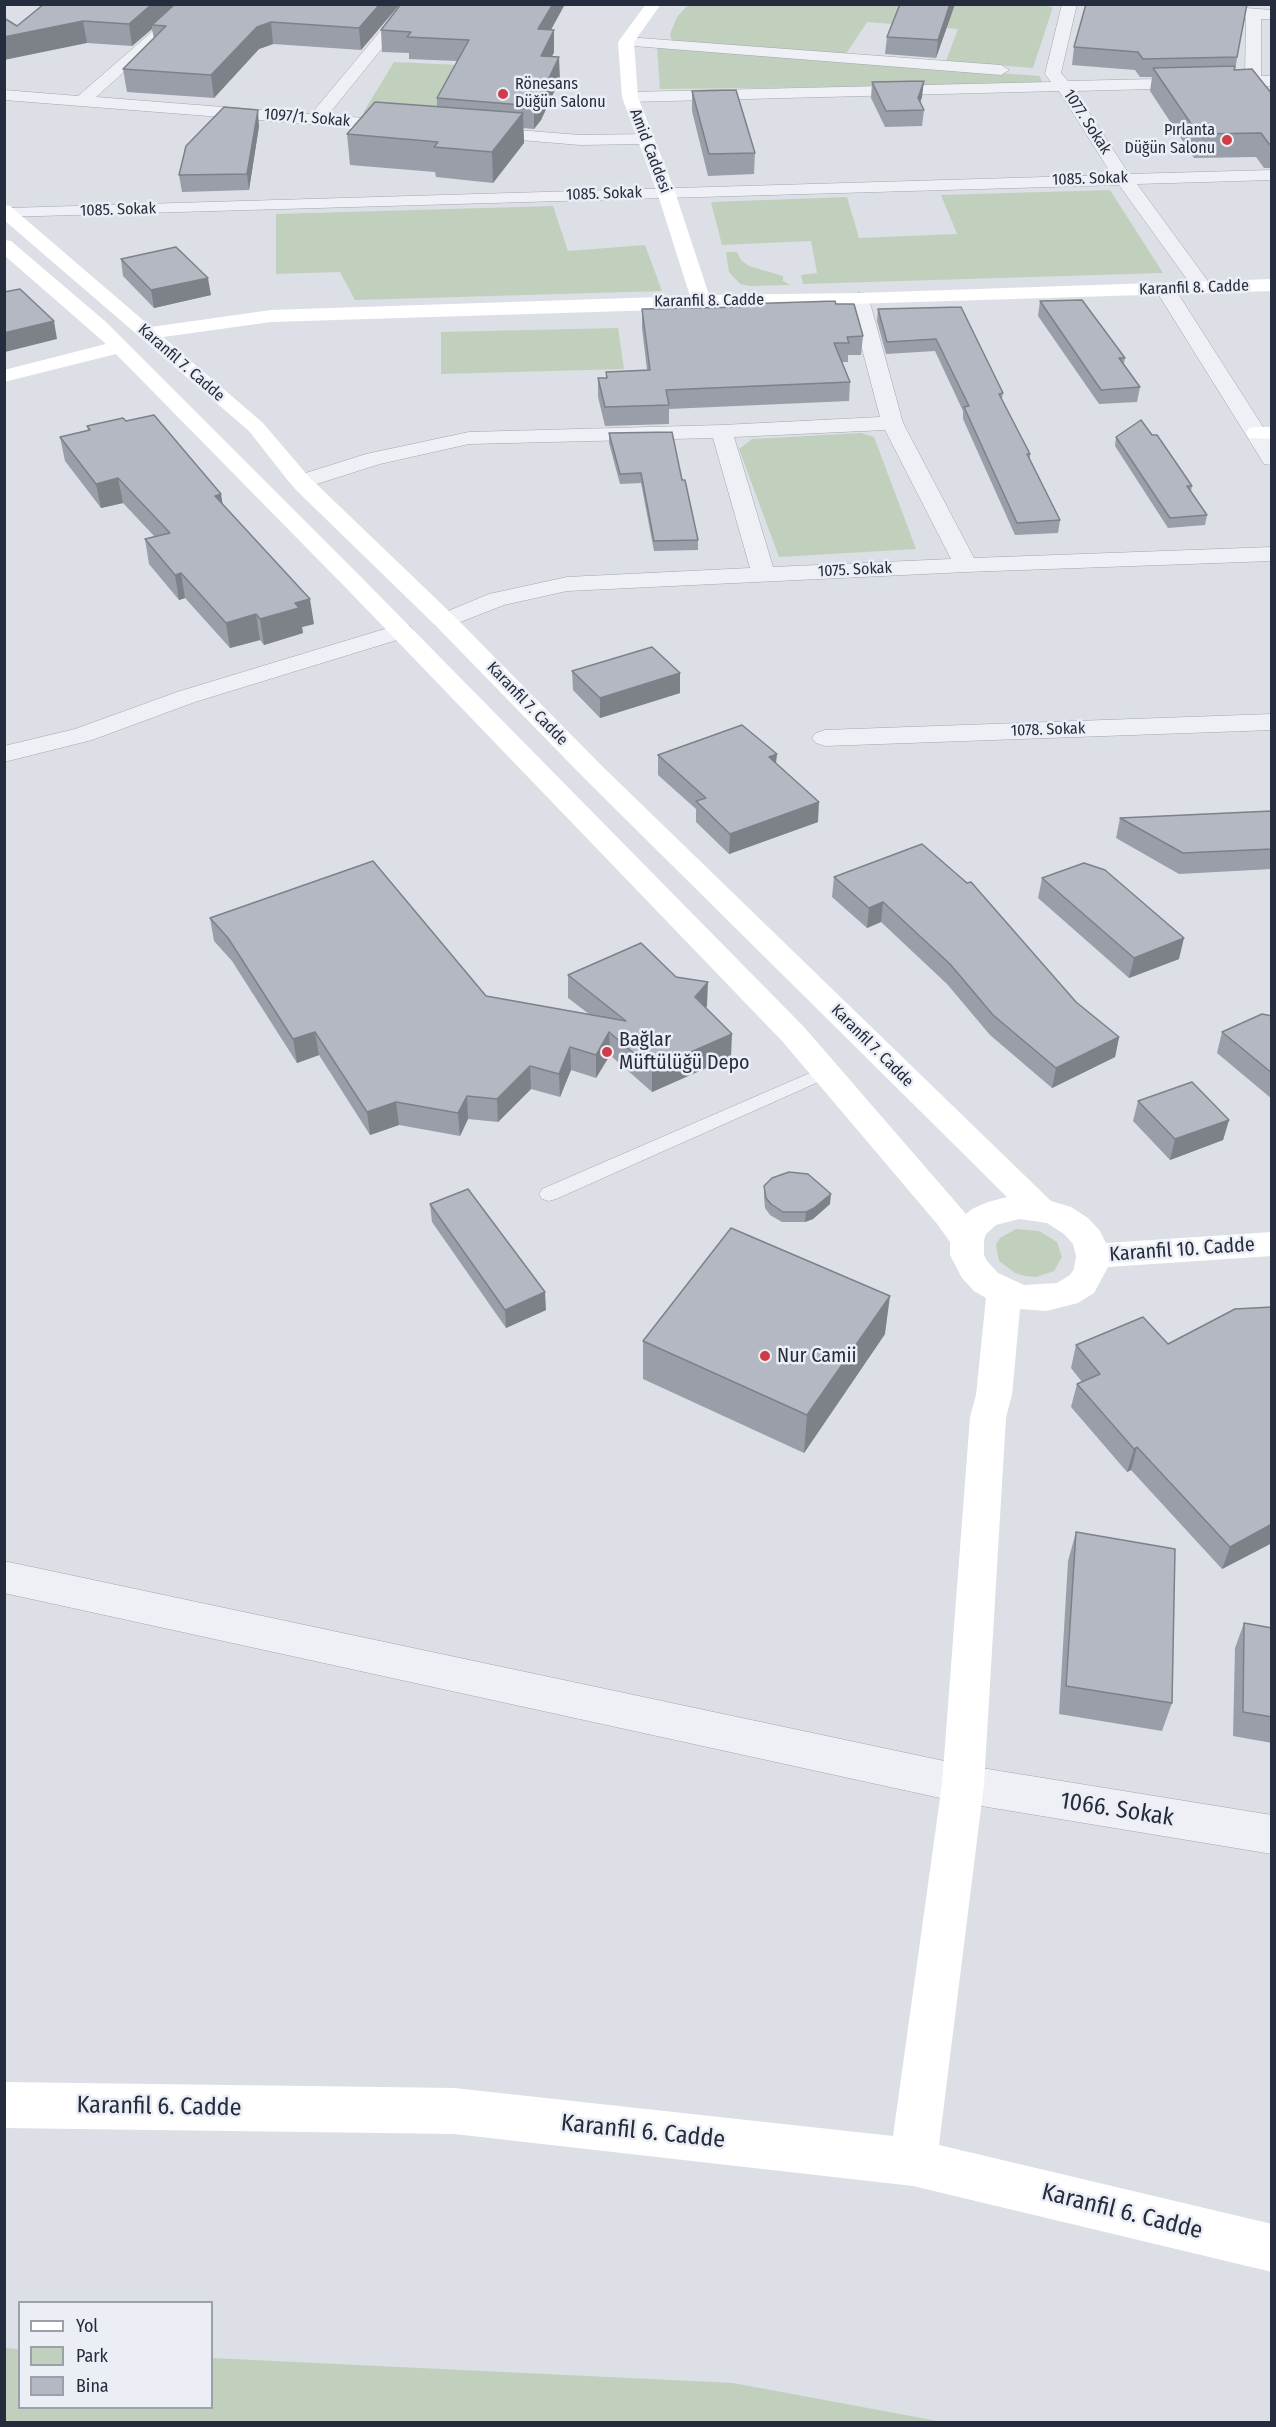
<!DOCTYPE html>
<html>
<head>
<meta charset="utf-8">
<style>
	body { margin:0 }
	#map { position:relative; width:1276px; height:2427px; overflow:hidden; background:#dcdfe6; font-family:"Fira Sans Condensed",sans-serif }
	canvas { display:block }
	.frame { position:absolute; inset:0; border:6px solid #252c3d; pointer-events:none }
	.legend { position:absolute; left:18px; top:2301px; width:195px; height:108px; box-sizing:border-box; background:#ebeef4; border:2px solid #9ca0ab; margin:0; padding:8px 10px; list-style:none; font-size:18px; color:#252c3d }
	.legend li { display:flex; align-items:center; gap:12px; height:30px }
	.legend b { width:30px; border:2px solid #9ca0ab }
</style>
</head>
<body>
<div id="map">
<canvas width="1276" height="2427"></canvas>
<div class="frame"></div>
<ul class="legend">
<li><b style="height:8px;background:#fff"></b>Yol</li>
<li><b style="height:16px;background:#c0d0bc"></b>Park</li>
<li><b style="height:16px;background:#b3b8c3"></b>Bina</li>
</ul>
</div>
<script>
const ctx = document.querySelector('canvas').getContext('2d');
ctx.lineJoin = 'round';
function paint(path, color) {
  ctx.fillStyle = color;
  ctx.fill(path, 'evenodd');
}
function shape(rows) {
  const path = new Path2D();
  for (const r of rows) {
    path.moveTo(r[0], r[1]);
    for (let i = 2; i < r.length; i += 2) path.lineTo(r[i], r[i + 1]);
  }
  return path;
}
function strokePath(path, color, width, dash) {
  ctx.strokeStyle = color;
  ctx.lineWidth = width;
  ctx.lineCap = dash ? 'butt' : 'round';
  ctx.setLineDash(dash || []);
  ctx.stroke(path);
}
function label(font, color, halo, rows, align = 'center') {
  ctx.font = font + ' "Fira Sans Condensed",sans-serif';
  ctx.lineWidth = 5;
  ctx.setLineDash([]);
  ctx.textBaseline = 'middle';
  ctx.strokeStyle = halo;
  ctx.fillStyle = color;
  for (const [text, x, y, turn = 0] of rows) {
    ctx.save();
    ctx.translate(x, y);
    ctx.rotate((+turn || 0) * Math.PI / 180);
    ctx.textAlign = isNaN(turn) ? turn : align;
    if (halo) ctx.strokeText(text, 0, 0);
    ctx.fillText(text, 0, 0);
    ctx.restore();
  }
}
paint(shape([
	[1031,4,1046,6,1052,7,1052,10,1033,68,946,61,958,29,867,22,846,54,672,42,670,34,677,17,688,5],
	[657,48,1040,76,1043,85,660,89],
	[394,62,461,65,433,117,363,113],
	[1110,190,1163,273,803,284,801,275,817,273,811,241,722,245,711,202,847,197,859,238,957,234,941,195],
	[553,206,568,251,645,245,662,291,355,300,340,272,276,274,276,214],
	[726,252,737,252,741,260,749,266,783,276,783,281,790,285,750,286,740,284,729,272],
	[618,328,624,369,441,374,441,332],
	[861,433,874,437,916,549,779,557,739,449,752,439],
	[1016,1229,1039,1231,1057,1242,1062,1257,1054,1271,1036,1277,1025,1276,1015,1273,999,1261,996,1245,1000,1238],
	[5,2348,19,2349,20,2408,212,2408,212,2358,733,2383,943,2422,5,2422]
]), '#c0d0bc');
const lane = shape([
	[826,1066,832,1068,835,1072,832,1076,556,1199,549,1201,542,1199,539,1194,542,1189,826,1066]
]);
const street = shape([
	[184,4,200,4,96,97,311,114,403,4,418,4,328,115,400,121,408,126,400,131,4,100,4,90,78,96,184,4],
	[1062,4,1077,4,1061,73,1068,81,1245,77,1246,18,1128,8,1121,4,1193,4,1272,10,1272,19,1261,19,1261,76,1272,76,1272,86,1075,91,1129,174,1272,170,1272,180,1137,184,1213,288,1210,292,1196,292,1119,185,4,217,4,209,9,208,1112,175,1059,91,630,102,622,97,630,92,1051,82,1045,74,1062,4],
	[626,37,1001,65,1009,70,1001,75,621,45,618,42,621,39,626,37],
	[479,127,580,135,645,134,653,139,645,144,580,145,473,136,471,132,473,128,479,127],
	[1165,283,1172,285,1175,289,1272,441,1272,465,1264,464,1261,459,1155,289,1158,285,1165,283],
	[859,293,866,295,869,299,903,423,974,558,1272,547,1272,561,966,572,567,591,504,605,445,628,436,626,433,621,436,616,489,594,567,577,750,568,713,438,469,444,380,464,301,489,293,487,290,482,293,477,366,454,469,432,722,425,880,417,849,299,852,295,859,293],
	[885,430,951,559,773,567,734,437,885,430],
	[401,624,410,626,413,631,410,636,195,702,92,740,4,762,4,746,75,729,177,692,401,624],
	[1272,714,1272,730,825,746,816,743,812,738,816,733,825,730,1272,714],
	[4,1561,963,1765,1272,1815,1272,1854,963,1803,4,1593,4,1561]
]);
strokePath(lane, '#a1a6b0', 1);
strokePath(street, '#a1a6b0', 1);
paint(lane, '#eef0f5');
paint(street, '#eef0f5');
paint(shape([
	[646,4,661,4,634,42,638,97,675,192,709,295,859,293,1272,279,1272,291,271,322,163,337,263,423,309,477,454,616,603,767,1051,1201,1071,1207,1088,1218,1100,1231,1106,1243,1272,1232,1272,1256,1108,1267,1094,1293,1078,1303,1046,1311,1020,1309,1012,1395,1006,1417,984,1784,939,2145,1272,2224,1272,2272,913,2186,454,2134,4,2128,4,2082,454,2088,893,2136,942,1784,970,1417,976,1395,986,1298,974,1291,962,1278,950,1255,950,1242,938,1225,782,1041,348,590,116,354,4,382,4,370,106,344,4,255,4,240,11,241,106,322,364,580,804,1027,966,1214,972,1209,988,1202,1007,1197,585,779,436,626,293,487,249,431,4,220,4,205,10,206,151,327,271,310,690,296,657,192,622,97,618,42,646,4],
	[1019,1219,1047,1223,1064,1234,1073,1244,1076,1256,1074,1269,1070,1275,1057,1283,1024,1285,998,1273,987,1261,984,1255,984,1240,986,1234,996,1225,1019,1219],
	[1257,427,1272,427,1272,439,1249,438,1246,433,1249,428,1257,427]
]), '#fff');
paint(shape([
	[44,4,400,4,361,50,273,44,259,49,214,98,127,92,123,69,154,39,152,29,132,46,87,43,17,26],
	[565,4,551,30,554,52,552,56,560,79,541,120,534,129,523,128,524,143,493,183,436,177,435,172,350,165,347,134,437,106,437,98,457,61,409,59,409,53,382,52,381,30],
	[955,4,936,58,885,54,887,37],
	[1086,4,1248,4,1248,6,1246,6,1235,70,1272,94,1272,168,1264,168,1256,157,1194,158,1150,91,1152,77,1140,77,1135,70,1072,65,1074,47],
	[872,82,922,97,920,103,924,110,922,126,885,127,871,98],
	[692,91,755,153,754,174,708,176,692,111],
	[259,126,249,190,182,192,179,175],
	[121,259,211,295,154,308,123,276],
	[1040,301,1125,358,1124,364,1140,387,1137,402,1099,404,1038,316],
	[742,304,836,304,863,336,861,355,848,355,848,362,842,362,850,382,849,401,669,409,669,424,605,426,598,397,598,378,606,378,606,372,647,370,642,328,642,309,742,307],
	[961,307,1003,393,1002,399,1030,454,1030,459,1060,520,1058,533,1015,535,963,419,963,411,935,351,886,354,877,321,878,309],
	[126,421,223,504,314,624,302,627,303,633,264,645,260,640,230,648,185,598,179,600,149,564,145,539,155,537,123,503,101,508,65,461,60,437,88,430,87,426],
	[609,433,682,480,698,540,698,550,654,551,641,483,620,484,609,443],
	[1116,437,1192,486,1191,491,1207,515,1205,525,1168,528,1115,446],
	[572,671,680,693,600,718,573,690],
	[658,755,776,764,818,822,729,854,696,822,696,809,658,775],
	[1272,811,1272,869,1179,874,1116,838,1120,818],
	[834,877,1076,1002,1119,1037,1115,1057,1052,1088,990,1035,947,984,881,922,867,928,832,897],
	[1042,878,1179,959,1129,978,1038,898],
	[210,918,486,996,589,1014,568,998,568,975,707,1006,705,1008,731,1057,652,1092,610,1055,596,1078,571,1070,560,1097,531,1089,498,1122,468,1119,460,1136,399,1125,370,1135,319,1055,297,1063,232,961,214,941],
	[1272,1016,1272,1099,1217,1053,1222,1032],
	[1138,1101,1229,1120,1223,1140,1170,1160,1133,1121],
	[764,1186,830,1204,813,1219,805,1222,782,1222,770,1215,765,1208,764,1197],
	[430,1204,546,1310,506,1328,432,1222],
	[885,1334,804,1453,643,1379,643,1341],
	[1076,1345,1272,1543,1222,1569,1131,1470,1127,1472,1071,1407,1077,1384,1082,1382,1071,1368],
	[1076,1532,1172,1703,1162,1731,1059,1714,1068,1561],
	[1244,1623,1272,1628,1272,1743,1233,1736,1235,1648]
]), '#9a9ea8');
paint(shape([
	[152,4,180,4,152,25,152,29,132,46,129,24],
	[380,4,400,4,361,50,359,28],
	[553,4,565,4,539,51,538,29],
	[950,4,955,4,936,58,938,40],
	[83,21,87,43,4,60,4,37],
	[271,22,273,44,259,49,214,98,211,75,257,27],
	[554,30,554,52,542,78,541,56],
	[559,57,560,79,541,120,534,129,534,106],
	[924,81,922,97,917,110,918,98],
	[258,110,259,126,249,190,247,174],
	[523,113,524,143,493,183,492,152],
	[208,278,211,295,154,308,151,290],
	[54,321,57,339,5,352,4,333],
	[118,478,123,503,101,508,96,484],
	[221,494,225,518,215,496],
	[181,573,185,598,179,600,175,575],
	[310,599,314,624,302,627,303,633,264,645,260,619,295,603],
	[256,614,260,640,230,648,226,623],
	[680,673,680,693,600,718,600,698],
	[777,754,775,774,769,757],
	[819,802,818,822,729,854,730,834],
	[883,902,881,922,867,928,869,908],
	[1184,938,1179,959,1129,978,1134,958],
	[708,982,707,1006,694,1021,695,997],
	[315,1032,319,1055,297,1063,293,1039],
	[609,1032,610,1055,596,1078,596,1055],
	[732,1034,731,1057,652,1092,652,1069],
	[1119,1037,1115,1057,1052,1088,1056,1068],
	[570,1047,571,1070,560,1097,559,1074],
	[530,1066,531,1089,498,1122,497,1099],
	[467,1096,468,1119,460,1136,458,1113],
	[396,1102,399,1125,370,1135,367,1112],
	[1229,1120,1223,1140,1170,1160,1175,1139],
	[831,1194,830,1204,813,1219,805,1222,806,1212],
	[545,1292,546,1310,506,1328,505,1310],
	[890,1296,885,1334,804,1453,807,1415],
	[1137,1447,1131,1470,1127,1472,1134,1449],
	[1272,1524,1272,1543,1222,1569,1230,1547]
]), '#7d8188');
const building = shape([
	[44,4,152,4,129,24,83,21,4,37,4,18,17,26,44,4],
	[175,4,380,4,359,28,271,22,257,27,211,75,123,69,166,26,152,25,175,4],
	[401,4,553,4,538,29,554,30,541,56,559,57,540,97,534,106,437,98,469,40,407,37,411,32,381,30,401,4],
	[900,4,950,4,938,40,887,37,900,4],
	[1086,4,1247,4,1237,57,1143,59,1138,52,1074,47,1086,4],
	[1235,66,1234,70,1252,69,1272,94,1272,144,1269,144,1261,133,1198,134,1153,68,1235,66],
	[924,81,918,98,924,110,886,111,872,82,924,81],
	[736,90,755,153,709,154,692,91,736,90],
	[375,102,523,113,492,152,434,147,438,142,347,134,375,102],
	[224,107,258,110,247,174,179,175,186,146,224,107],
	[176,247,208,278,151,290,121,259,176,247],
	[20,289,54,321,4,333,4,292,20,289],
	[1082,300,1125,358,1119,358,1140,387,1101,390,1040,301,1082,300],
	[835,301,836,304,854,304,863,336,847,337,849,343,834,343,850,382,666,390,669,405,605,407,598,378,607,378,606,372,650,370,642,309,743,307,742,304,835,301],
	[961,307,1003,393,999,394,1030,454,1027,454,1060,520,1017,523,964,407,969,406,936,339,887,342,878,309,961,307],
	[154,415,221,494,215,496,310,599,295,603,299,608,260,619,256,614,226,623,181,573,175,575,145,539,170,533,118,478,96,484,60,437,90,430,87,426,123,418,126,421,154,415],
	[1141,420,1152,435,1157,435,1192,486,1187,486,1207,515,1170,518,1116,437,1141,420],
	[672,432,682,480,685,480,698,540,654,541,641,473,620,474,609,433,672,432],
	[652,647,680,673,600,698,572,671,652,647],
	[742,725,777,754,769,757,819,802,730,834,696,801,706,798,658,755,742,725],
	[1272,811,1272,849,1183,853,1120,818,1272,811],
	[922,844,967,883,971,882,1076,1002,1119,1037,1056,1068,993,1015,950,964,883,902,869,908,834,877,922,844],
	[373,861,486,996,626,1021,568,975,641,943,676,977,708,982,695,997,732,1034,652,1069,609,1032,596,1055,570,1047,559,1074,530,1066,497,1099,467,1096,458,1113,396,1102,367,1112,315,1032,293,1039,228,938,210,918,373,861],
	[1084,863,1105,870,1184,938,1134,958,1042,878,1084,863],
	[1262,1014,1272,1016,1272,1073,1222,1032,1262,1014],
	[1192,1082,1229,1120,1175,1139,1138,1101,1192,1082],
	[789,1172,808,1174,831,1194,814,1208,806,1212,783,1212,771,1204,766,1198,764,1186,772,1178,789,1172],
	[468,1189,545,1292,505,1310,430,1204,468,1189],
	[731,1228,890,1296,807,1415,643,1341,731,1228],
	[1272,1307,1272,1524,1230,1547,1137,1447,1134,1449,1077,1384,1100,1374,1076,1345,1143,1317,1168,1344,1235,1309,1272,1307],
	[1076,1532,1175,1549,1172,1703,1066,1686,1076,1532],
	[1244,1623,1272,1628,1272,1717,1243,1712,1244,1623]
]);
paint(building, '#b3b8c3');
strokePath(building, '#7d8188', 1.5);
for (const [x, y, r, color] of [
	[503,94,6,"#d13b49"],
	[1227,140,6,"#d13b49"],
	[607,1052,6,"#d13b49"],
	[765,1356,6,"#d13b49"]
]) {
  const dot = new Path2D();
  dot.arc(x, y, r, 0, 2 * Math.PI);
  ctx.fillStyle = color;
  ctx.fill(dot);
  strokePath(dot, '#ebeef4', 2);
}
label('16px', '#252c3d', '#ebeef4', [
	["Rönesans",515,85],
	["Düğün Salonu",515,103],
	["Pırlanta",1215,131,"right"],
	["Düğün Salonu",1215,149,"right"]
], 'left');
label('16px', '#252c3d', '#ebeef4', [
	["1097/1. Sokak",307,118,5],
	["1077. Sokak",1087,122,57],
	["Amid Caddesi",650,151,69],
	["1085. Sokak",1090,179,-2],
	["1085. Sokak",604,194,-2],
	["1085. Sokak",118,210,-2],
	["Karanfil 8. Cadde",1194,288,-2],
	["Karanfil 8. Cadde",709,301,-1],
	["Karanfil 7. Cadde",181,363,41],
	["1075. Sokak",855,570,-3],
	["Karanfil 7. Cadde",527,704,46],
	["1078. Sokak",1048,730,-2],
	["Karanfil 7. Cadde",872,1046,45]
]);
label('20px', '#252c3d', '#ebeef4', [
	["Bağlar",619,1040],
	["Müftülüğü Depo",619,1063],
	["Nur Camii",777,1356]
], 'left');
label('20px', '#252c3d', '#ebeef4', [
	["Karanfil 10. Cadde",1182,1250,-4]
]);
label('24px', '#252c3d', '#ebeef4', [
	["1066. Sokak",1117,1810,9],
	["Karanfil 6. Cadde",159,2107,1],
	["Karanfil 6. Cadde",643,2132,6],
	["Karanfil 6. Cadde",1122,2212,14]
]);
</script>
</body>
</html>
